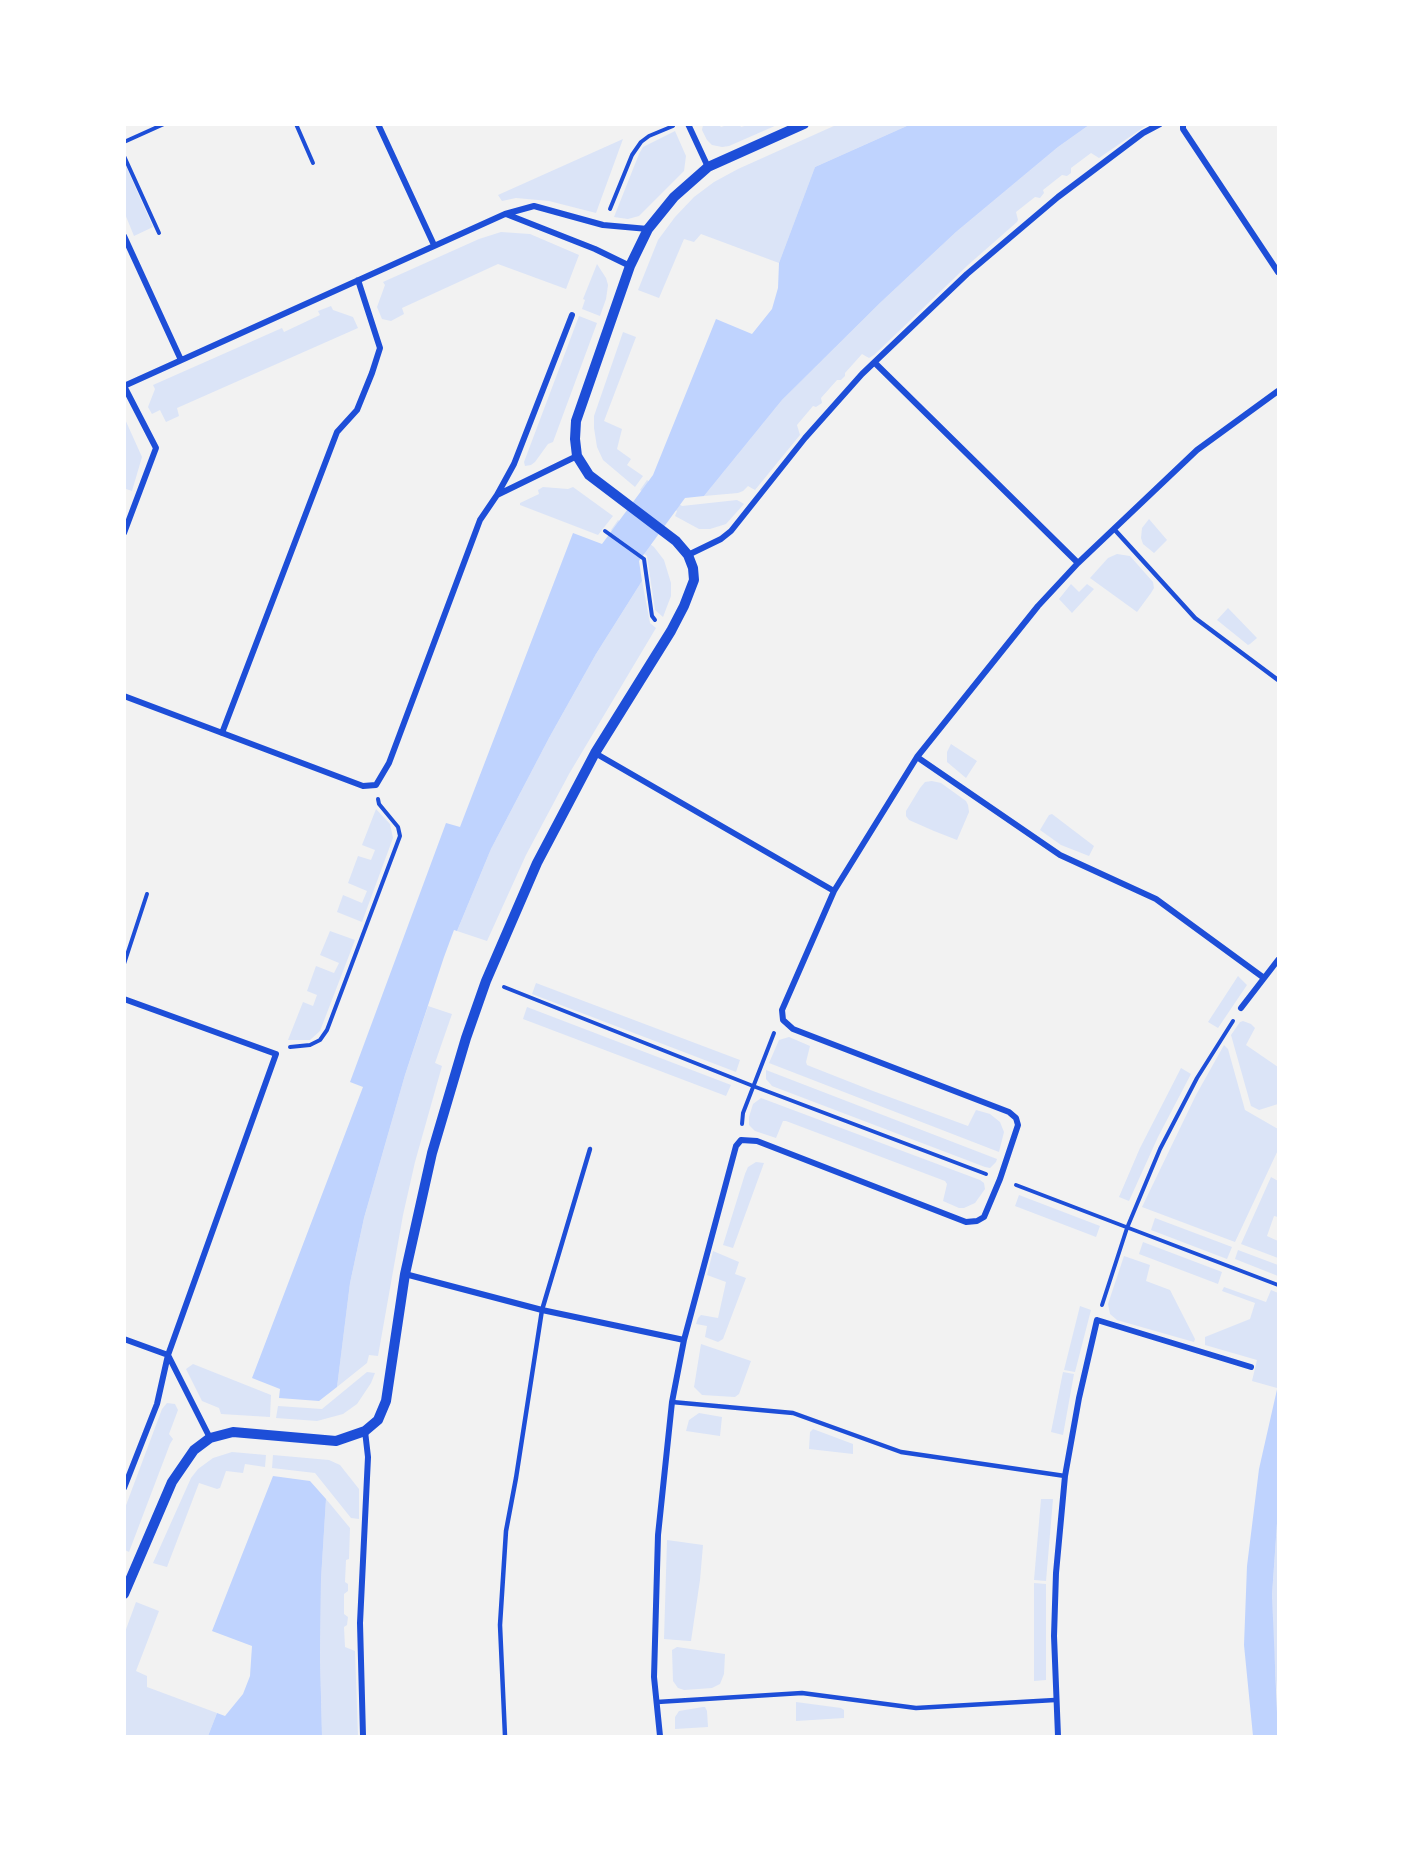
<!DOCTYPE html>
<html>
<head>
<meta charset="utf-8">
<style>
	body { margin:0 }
	#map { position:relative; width:1403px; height:1861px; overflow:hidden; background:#f2f2f2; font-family:"Roboto Condensed",sans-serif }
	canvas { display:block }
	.frame { position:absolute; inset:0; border:126px solid #fff; pointer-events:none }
</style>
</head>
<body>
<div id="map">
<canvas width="1403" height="1861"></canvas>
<div class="frame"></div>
</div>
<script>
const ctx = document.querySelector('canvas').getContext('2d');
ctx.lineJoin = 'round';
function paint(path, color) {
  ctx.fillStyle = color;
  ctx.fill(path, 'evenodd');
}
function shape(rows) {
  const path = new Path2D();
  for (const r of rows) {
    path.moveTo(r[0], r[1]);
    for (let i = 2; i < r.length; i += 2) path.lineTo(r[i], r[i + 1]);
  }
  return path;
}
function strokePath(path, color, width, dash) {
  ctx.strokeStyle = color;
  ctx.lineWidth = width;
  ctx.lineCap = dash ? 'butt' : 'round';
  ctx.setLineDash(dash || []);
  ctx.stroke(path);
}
paint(shape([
	[703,125,719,125,721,127,727,125,740,125,741,127,748,125,777,125,729,146,722,147,712,145,707,140,702,130],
	[836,125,909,125,815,167,779,263,701,234,694,242,684,239,659,298,638,290,658,240,675,217,694,197,714,182,738,169],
	[1089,125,1147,125,1099,158,1091,153,1071,168,1071,173,1067,176,1062,175,1043,190,1044,193,1040,198,1035,197,1016,212,1018,220,1017,222,968,265,874,355,869,358,862,354,845,373,845,376,841,380,837,380,821,398,822,403,816,407,813,406,797,425,800,435,755,490,748,486,743,491,738,493,704,496,782,400,881,302,956,232,1058,147],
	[675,131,686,156,684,171,639,216,628,219,614,217,639,154,643,147],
	[623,139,596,213,549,201,516,198,502,201,498,195],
	[125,164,153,227,134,236,125,214],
	[501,232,530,234,579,255,566,289,498,264,402,308,404,314,391,321,382,319,377,307,385,285,383,282,479,239],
	[597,264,606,278,608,285,606,299,600,316,582,309,585,300,583,299],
	[331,306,333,310,353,317,358,328,177,408,179,416,166,422,160,410,152,414,148,407,155,389,153,385,282,328,284,332,320,315,318,311],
	[579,316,597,323,553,442,548,444,535,462,531,465,525,466,524,462],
	[623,332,636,337,604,421,622,429,617,449,631,459,627,465,643,476,635,487,603,460,597,447,594,428,594,416],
	[124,417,142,457,132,491,126,489,125,485],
	[647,480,682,506,737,500,744,504,726,524,710,529,699,529,675,516,677,511,651,492,648,496,640,490],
	[543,487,568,489,573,487,613,516,598,535,520,505,520,503,539,494,538,490],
	[1149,519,1167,540,1154,553,1143,544,1141,538,1142,528],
	[618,520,654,547,664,560,671,583,671,596,663,617,655,610,647,556,611,530],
	[1117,554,1130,556,1153,582,1154,588,1151,593,1137,612,1090,578,1108,558],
	[642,581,650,623,656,628,569,774,526,855,487,941,457,931,491,849,549,738,596,654],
	[1071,584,1079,592,1087,584,1094,589,1072,613,1059,599],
	[1228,608,1257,638,1250,644,1248,645,1217,620],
	[951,744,977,761,966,778,947,762,947,752],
	[932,781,941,783,966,801,968,805,969,812,957,840,934,831,909,820,906,816,906,811,920,788,925,782],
	[376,809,390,824,393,838,362,922,337,912,343,895,362,903,367,891,348,883,358,856,371,860,375,850,362,845],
	[1052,814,1094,846,1089,856,1061,845,1040,830,1049,815],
	[330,931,355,940,320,1031,310,1040,288,1040,303,1002,313,1006,317,995,307,991,316,966,334,973,339,963,320,955],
	[1238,976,1247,985,1218,1028,1208,1022],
	[536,983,740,1060,736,1072,532,994],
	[428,1006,452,1014,435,1063,442,1066,415,1162,403,1215,378,1356,369,1355,367,1363,337,1387,350,1283,364,1218,405,1075],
	[527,1007,731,1085,726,1096,523,1019],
	[1243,1021,1251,1024,1255,1028,1246,1045,1278,1067,1278,1104,1259,1110,1251,1106,1231,1035,1240,1022],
	[789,1037,810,1046,806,1062,807,1065,873,1091,968,1126,976,1110,990,1114,1000,1122,1004,1132,999,1152,769,1063,779,1040],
	[1224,1045,1228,1049,1245,1110,1278,1129,1278,1150,1235,1242,1142,1207,1196,1095],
	[1181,1068,1191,1074,1158,1137,1129,1201,1119,1197,1140,1148],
	[766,1070,997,1159,996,1162,990,1168,985,1167,772,1086,766,1079],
	[761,1098,980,1180,984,1183,985,1189,975,1203,964,1208,959,1208,943,1201,947,1184,945,1181,786,1121,783,1121,776,1138,755,1131,749,1125,749,1117,753,1104],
	[756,1162,764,1163,733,1248,723,1245,745,1174,748,1167],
	[1271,1177,1278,1181,1278,1217,1274,1216,1267,1236,1278,1241,1278,1258,1241,1244],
	[1019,1195,1100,1226,1096,1237,1015,1206],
	[1155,1218,1232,1247,1227,1259,1151,1230],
	[1143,1242,1222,1272,1218,1284,1139,1254],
	[1238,1250,1278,1265,1278,1276,1235,1259],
	[713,1251,739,1262,735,1274,746,1278,723,1339,718,1342,705,1337,707,1326,696,1324,698,1318,701,1315,718,1318,726,1282,707,1275],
	[1124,1256,1150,1265,1146,1281,1170,1290,1195,1339,1194,1342,1117,1320,1110,1314,1108,1304],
	[1224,1287,1266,1302,1271,1290,1278,1293,1277,1388,1252,1381,1257,1360,1205,1345,1205,1337,1250,1319,1255,1303,1222,1291],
	[1080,1306,1091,1310,1075,1372,1064,1370],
	[701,1344,751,1361,739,1394,735,1397,702,1395,694,1387],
	[193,1364,271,1395,270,1417,221,1414,219,1408,202,1401,186,1369],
	[367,1372,375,1373,371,1383,357,1404,343,1414,317,1421,276,1418,278,1406,322,1409],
	[1063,1372,1074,1374,1063,1435,1051,1432],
	[167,1403,175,1404,178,1410,169,1434,173,1439,170,1444,129,1552,125,1550,125,1508,162,1409],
	[699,1413,722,1417,720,1436,686,1431,689,1420],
	[813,1429,853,1444,853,1454,809,1449,810,1432],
	[232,1452,266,1455,265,1467,245,1464,243,1473,226,1471,220,1488,217,1489,199,1483,167,1567,153,1563,191,1478,198,1469,213,1458],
	[273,1455,329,1460,340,1465,359,1489,359,1519,351,1518,315,1473,272,1468],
	[326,1499,350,1528,349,1559,346,1560,345,1582,348,1584,348,1591,344,1594,344,1614,348,1617,347,1625,344,1627,345,1647,355,1651,358,1736,322,1736,320,1657,321,1579],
	[1041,1499,1053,1499,1046,1581,1034,1580],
	[1278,1509,1278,1706,1273,1641,1272,1595],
	[667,1540,703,1545,700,1580,691,1641,689,1641,664,1639],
	[1034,1583,1046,1584,1046,1680,1034,1681],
	[136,1602,159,1611,136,1671,147,1676,147,1687,217,1713,208,1736,125,1736,125,1632],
	[677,1647,725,1654,724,1674,720,1684,712,1688,684,1690,678,1688,673,1681,672,1650],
	[796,1702,841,1708,844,1710,844,1718,796,1721],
	[703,1707,705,1707,707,1711,708,1727,675,1729,675,1717,679,1711]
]), '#dbe4f7');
paint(shape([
	[909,125,1089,125,1058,147,956,232,881,302,782,400,704,496,685,498,639,561,642,581,596,654,549,738,491,849,457,931,454,930,444,957,405,1075,364,1218,350,1283,337,1387,319,1401,279,1398,280,1389,252,1378,363,1087,350,1082,446,823,460,827,573,533,602,544,653,475,716,319,752,334,772,309,778,288,779,263,815,167],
	[1278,1385,1278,1509,1272,1595,1278,1736,1253,1736,1244,1645,1247,1566,1259,1469],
	[273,1476,310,1481,326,1499,321,1579,320,1657,322,1736,208,1736,217,1713,225,1716,243,1694,250,1676,252,1646,212,1631]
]), '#bfd3fe');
strokePath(shape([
	[296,124,313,163],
	[124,142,164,124],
	[124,156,159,233],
	[610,209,632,155,641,142,649,136,673,126],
	[605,531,644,559,652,616,655,620],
	[124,964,147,894],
	[504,987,753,1086,986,1174],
	[290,1047,310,1045,320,1040,327,1030,400,836,398,827,379,804,378,799],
	[742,1124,743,1113,774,1033],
	[1016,1185,1278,1285],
	[1102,1305,1127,1228,1160,1149,1197,1078,1233,1021]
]), '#1d4ed8', 4);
strokePath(shape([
	[1114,529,1195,618,1278,680],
	[672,1402,793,1413,901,1452,1065,1476],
	[657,1702,802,1693,916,1708,1055,1700],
	[505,1736,500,1625,506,1531,516,1478,542,1310,590,1149]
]), '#1d4ed8', 4.5);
strokePath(shape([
	[378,124,434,245],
	[688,124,708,167],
	[1183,124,1183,129,1278,272],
	[506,214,595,249,630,266],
	[124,236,181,360],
	[875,363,1078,563],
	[124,386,505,214,534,206,603,225,648,229],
	[124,386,156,448,124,533],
	[497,495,514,464,572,315],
	[688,555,721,539,731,531,805,438,862,374,967,274,1058,197,1143,133,1160,124],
	[124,696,363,786,376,785,389,763,480,520,497,495,577,456],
	[222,733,337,432,357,410,372,373,380,348,358,280],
	[595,753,834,891],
	[917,757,1060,855,1156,899,1264,978],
	[124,999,276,1054,168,1355,210,1438],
	[1241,1008,1278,960],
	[405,1274,542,1310,684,1340],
	[124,1339,168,1355,157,1404,124,1488],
	[363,1736,360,1623,368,1457,365,1431],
	[660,1736,654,1677,658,1535,672,1402,684,1340,736,1146,741,1140,757,1141,966,1222,977,1221,984,1217,1000,1179,1018,1125,1016,1118,1009,1112,793,1029,783,1020,782,1010,834,891,917,757,1038,606,1078,563,1197,450,1278,391],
	[1058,1736,1054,1636,1056,1573,1065,1476,1079,1398,1097,1320,1251,1367]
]), '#1d4ed8', 6);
strokePath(shape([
	[124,1594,172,1482,194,1450,210,1438,233,1432,336,1441,365,1431,378,1420,386,1401,405,1274,432,1153,466,1038,486,981,537,863,595,753,671,631,684,606,694,580,693,568,688,555,676,541,589,475,577,456,575,439,576,421,630,266,648,229,674,197,708,167,804,124]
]), '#1d4ed8', 10);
</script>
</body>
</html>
